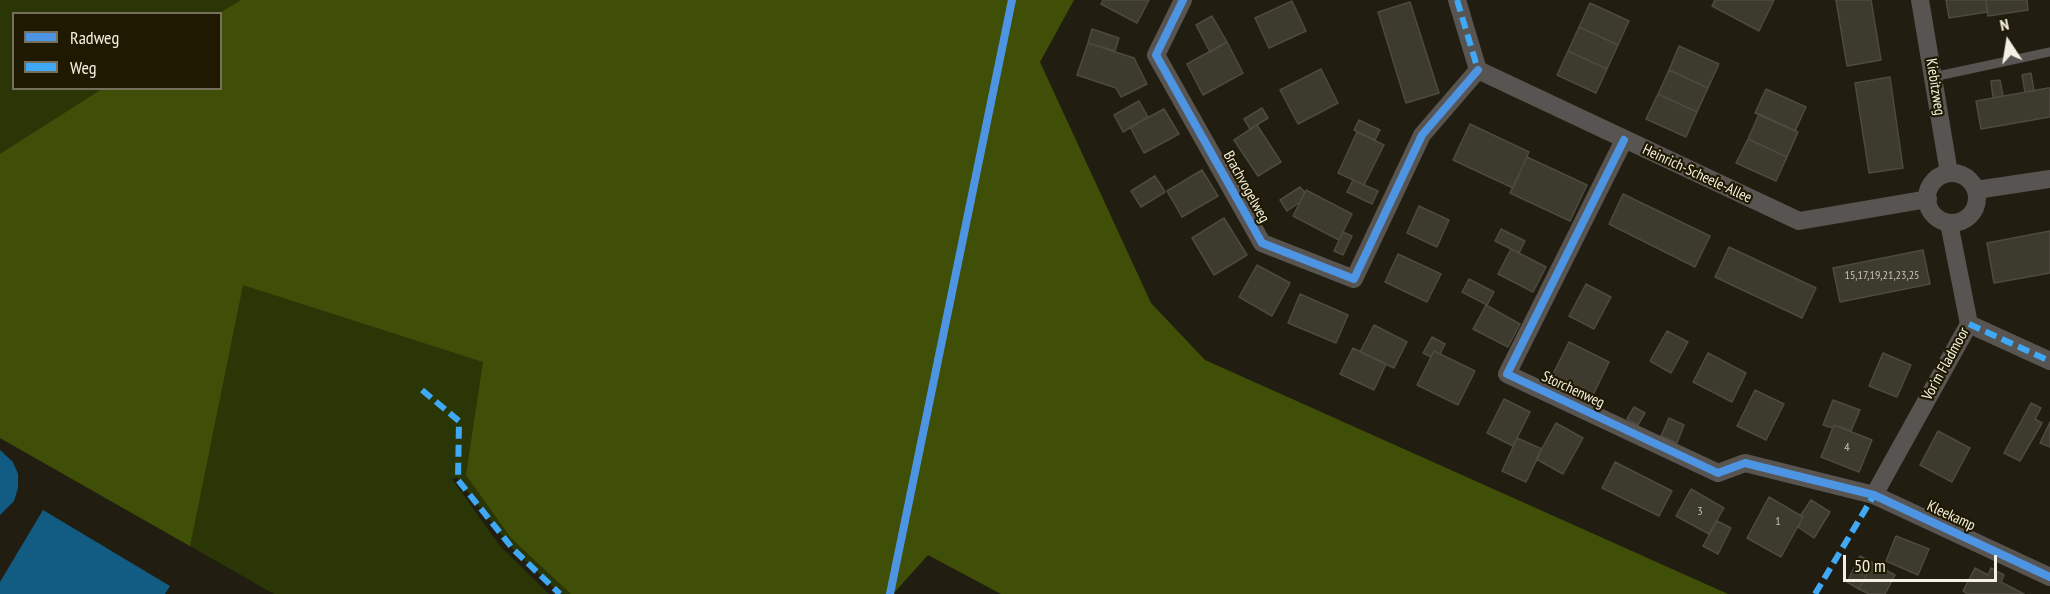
<!DOCTYPE html>
<html>
<head>
<meta charset="utf-8">
<style>
	body { margin:0 }
	#map { position:relative; width:2050px; height:594px; overflow:hidden; background:#211e11; font-family:"PT Sans Narrow",sans-serif }
	canvas { display:block }
	.legend { position:absolute; left:12px; top:12px; width:210px; height:78px; box-sizing:border-box; background:#1f1902; border:2px solid #756f5c; margin:0; padding:8px 10px; list-style:none; font-size:18px; color:#f5f1e2 }
	.legend li { display:flex; align-items:center; gap:12px; height:30px }
	.legend b { width:30px; border:2px solid #756f5c }
	.north { position:absolute; left:1978px; top:12px; width:60px; height:60px; -webkit-text-stroke:4px #1f1902; paint-order:stroke; rotate:348deg; font-size:16px; font-weight:700; line-height:24px; text-align:center; color:#f5f1e2 }
	.north::after { content:''; display:block; margin:auto; width:21px; height:27px; background:#f5f1e2; clip-path:polygon(50% 0,100% 100%,50% 72%,0 100%) }
	.scale { position:absolute; left:1843px; top:555px; width:154px; height:27px; box-sizing:border-box; border:3px solid #f5f1e2; border-top:0; padding-left:8px; font-size:18px; line-height:21px; white-space:nowrap; color:#f5f1e2; -webkit-text-stroke:4px #1f1902; paint-order:stroke }
</style>
</head>
<body>
<div id="map">
<canvas width="2050" height="594"></canvas>
<ul class="legend">
<li><b style="height:8px;background:#4d94e3"></b>Radweg</li>
<li><b style="height:8px;background:#3fa9f5"></b>Weg</li>
</ul>
<div class="north">N</div>
<div class="scale">50 m</div>
</div>
<script>
const ctx = document.querySelector('canvas').getContext('2d');
ctx.lineJoin = 'round';
function paint(path, color) {
  ctx.fillStyle = color;
  ctx.fill(path, 'evenodd');
}
function shape(rows) {
  const path = new Path2D();
  for (const r of rows) {
    if (r.length === 3) {
      path.moveTo(r[0] + r[2], r[1]);
      path.arc(r[0], r[1], r[2], 0, 2 * Math.PI);
      continue;
    }
    path.moveTo(r[0], r[1]);
    for (let i = 2; i < r.length; i += 2) path.lineTo(r[i], r[i + 1]);
  }
  return path;
}
function strokePath(path, color, width, dash) {
  ctx.strokeStyle = color;
  ctx.lineWidth = width;
  ctx.lineCap = dash ? 'butt' : 'round';
  ctx.setLineDash(dash || []);
  ctx.stroke(path);
}
function label(font, color, halo, rows, align = 'center') {
  ctx.font = font + ' "PT Sans Narrow",sans-serif';
  ctx.lineWidth = 4.5;
  ctx.setLineDash([]);
  ctx.textBaseline = 'middle';
  ctx.strokeStyle = halo;
  ctx.fillStyle = color;
  for (const [text, x, y, turn = 0] of rows) {
    ctx.save();
    ctx.translate(x, y);
    ctx.rotate((+turn || 0) * Math.PI / 180);
    ctx.textAlign = isNaN(turn) ? turn : align;
    if (halo) ctx.strokeText(text, 0, 0);
    ctx.fillText(text, 0, 0);
    ctx.restore();
  }
}
paint(shape([
	[0,0,1000,0,889,594,560,594,513,549,458,480,458,477,452,479,500,546,549,594,274,594,0,438],
	[14,14,220,14,220,88,14,88]
]), '#2b3607');
paint(shape([
	[241,0,1074,0,1040,62,1151,303,1205,360,1728,594,1001,594,928,555,893,594,571,594,511,538,466,475,483,362,243,285,190,546,0,438,0,154,102,89,220,88,220,13]
]), '#404f07');
paint(shape([
	[0,450,13,462,18,474,18,488,14,501,0,515],
	[43,510,170,586,165,594,0,594,0,582]
]), '#125b83');
const building = shape([
	[1103,0,1149,0,1137,23,1101,4,1103,0],
	[1715,0,1774,0,1759,31,1712,6,1715,0],
	[1836,0,1871,0,1881,60,1847,66,1836,0],
	[1946,0,1986,0,1987,12,1949,18,1946,0],
	[1986,0,2027,0,2028,10,1988,16,1986,0],
	[1292,1,1306,31,1269,48,1255,18,1292,1],
	[1410,2,1439,93,1406,103,1378,12,1410,2],
	[1590,3,1629,21,1618,45,1579,27,1590,3],
	[1212,16,1227,42,1210,52,1196,25,1212,16],
	[1579,27,1618,45,1607,69,1568,51,1579,27],
	[1092,29,1119,38,1115,51,1088,43,1092,29],
	[1227,42,1243,73,1203,95,1187,64,1227,42],
	[1088,43,1134,58,1147,84,1121,97,1116,88,1077,75,1088,43],
	[1679,46,1719,64,1708,88,1669,70,1679,46],
	[1568,51,1607,69,1596,93,1557,75,1568,51],
	[1321,69,1338,103,1298,124,1280,90,1321,69],
	[1669,70,1708,88,1697,112,1658,94,1669,70],
	[2031,73,2034,91,2025,92,2022,75,2031,73],
	[1890,77,1903,168,1869,173,1855,83,1890,77],
	[2000,80,2003,96,1993,98,1991,81,2000,80],
	[2048,88,2050,88,2050,117,1981,129,1976,101,2048,88],
	[1766,89,1806,107,1795,131,1755,113,1766,89],
	[1658,94,1697,112,1686,137,1646,119,1658,94],
	[1139,101,1148,117,1123,132,1114,115,1139,101],
	[1262,108,1268,118,1250,129,1244,119,1262,108],
	[1164,109,1179,134,1144,153,1130,127,1164,109],
	[1759,114,1798,132,1787,157,1748,139,1759,114],
	[1359,120,1380,130,1375,140,1354,130,1359,120],
	[1470,124,1529,152,1513,188,1453,160,1470,124],
	[1257,125,1281,162,1258,176,1234,140,1257,125],
	[1357,132,1384,145,1364,185,1338,173,1357,132],
	[1748,139,1787,157,1776,181,1736,163,1748,139],
	[1527,157,1587,185,1570,221,1510,193,1527,157],
	[1202,170,1218,196,1182,217,1167,191,1202,170],
	[1155,176,1165,192,1141,207,1131,191,1155,176],
	[1353,180,1378,191,1372,204,1347,192,1353,180],
	[1300,187,1305,193,1300,202,1287,211,1280,200,1300,187],
	[1306,190,1352,214,1339,240,1293,216,1306,190],
	[1623,194,1710,236,1695,267,1609,224,1623,194],
	[1419,206,1449,220,1437,247,1407,233,1419,206],
	[1224,218,1247,255,1214,275,1192,238,1224,218],
	[1501,229,1525,241,1519,253,1495,241,1501,229],
	[2050,231,2050,273,1994,283,1987,243,2050,231],
	[1343,232,1352,236,1343,255,1334,251,1343,232],
	[1729,247,1816,288,1802,318,1715,277,1729,247],
	[1511,249,1546,267,1533,292,1498,274,1511,249],
	[1923,250,1930,284,1840,302,1833,268,1923,250],
	[1398,254,1441,274,1427,302,1385,282,1398,254],
	[1257,265,1290,283,1272,316,1239,297,1257,265],
	[1469,279,1494,292,1487,305,1462,292,1469,279],
	[1586,284,1611,297,1594,329,1569,316,1586,284],
	[1300,294,1348,315,1336,343,1288,323,1300,294],
	[1486,305,1520,324,1508,347,1473,329,1486,305],
	[1374,325,1407,342,1394,368,1360,352,1374,325],
	[1667,331,1688,342,1671,373,1650,361,1667,331],
	[1432,337,1445,344,1440,354,1434,351,1431,357,1423,353,1432,337],
	[1569,342,1609,362,1593,395,1552,376,1569,342],
	[1353,348,1386,364,1374,390,1340,374,1353,348],
	[1434,351,1475,371,1458,405,1417,385,1434,351],
	[1708,353,1746,373,1732,402,1693,382,1708,353],
	[1883,353,1911,365,1897,397,1869,386,1883,353],
	[1755,390,1784,404,1766,440,1737,426,1755,390],
	[1504,399,1530,412,1513,446,1487,433,1504,399],
	[1833,400,1860,410,1851,431,1834,425,1833,428,1823,425,1833,400],
	[2031,403,2041,408,2035,419,2042,423,2020,461,2004,453,2031,403],
	[1634,407,1645,413,1638,425,1627,419,1634,407],
	[1669,418,1684,425,1677,443,1661,436,1669,418],
	[2050,422,2050,447,2040,443,2050,422],
	[1556,423,1583,438,1563,474,1536,459,1556,423],
	[1834,425,1872,440,1859,472,1821,457,1834,425],
	[1938,431,1970,448,1952,482,1920,465,1938,431],
	[1517,438,1542,449,1526,482,1502,471,1517,438],
	[1615,462,1672,491,1659,516,1602,488,1615,462],
	[1691,489,1724,508,1709,534,1676,516,1691,489],
	[1769,497,1803,517,1781,557,1747,538,1769,497],
	[1811,500,1830,512,1814,538,1798,527,1803,517,1801,515,1811,500],
	[1717,521,1731,528,1718,554,1703,546,1717,521],
	[1896,536,1929,549,1918,575,1886,561,1896,536],
	[1860,556,1873,563,1859,589,1847,582,1860,556],
	[1873,563,1895,575,1885,594,1869,594,1859,589,1873,563],
	[1975,568,1988,575,1991,568,2004,575,2001,582,2024,594,1968,594,1963,591,1975,568]
]);
paint(building, '#3d3a2e');
strokePath(building, '#4d4a3f', 1.5);
strokePath(shape([
	[1933,77,2050,52]
]), '#585452', 9);
strokePath(shape([
	[1183,0,1156,55,1262,243,1354,279,1422,135,1478,70],
	[1457,0,1478,70,1799,221,1928,199],
	[1920,0,1949,173],
	[1624,140,1507,374,1718,473,1745,463,1874,495,2050,577],
	[1952,198,25],
	[1976,190,2050,179],
	[1969,324,2050,361],
	[1874,495,1969,324,1949,223]
]), '#585452', 18);
strokePath(shape([
	[1457,0,1478,70,1474,74],
	[1969,324,2050,361],
	[422,390,459,421,458,480,513,549,560,594],
	[1815,594,1874,495,1870,494]
]), '#3fa9f5', 6, [12, 6]);
strokePath(shape([
	[1183,0,1156,55,1262,243,1354,279,1422,135,1478,70],
	[1624,140,1507,374,1718,473,1745,463,1874,495,2050,577],
	[890,594,1012,0]
]), '#4d94e3', 8);
label('12px', '#c7c3b5', null, [
	["15,17,19,21,23,25",1882,276],
	["4",1847,448],
	["3",1700,512],
	["1",1778,522]
]);
label('15px', '#f5f1e2', '#1f1902', [
	["Kiebitzweg",1935,87,81],
	["Heinrich-Scheele-Allee",1697,174,25],
	["Brachvogelweg",1246,187,61],
	["Vor'm Fladmoor",1946,364,-61],
	["Storchenweg",1573,390,25],
	["Kleekamp",1951,516,25]
]);
</script>
</body>
</html>
